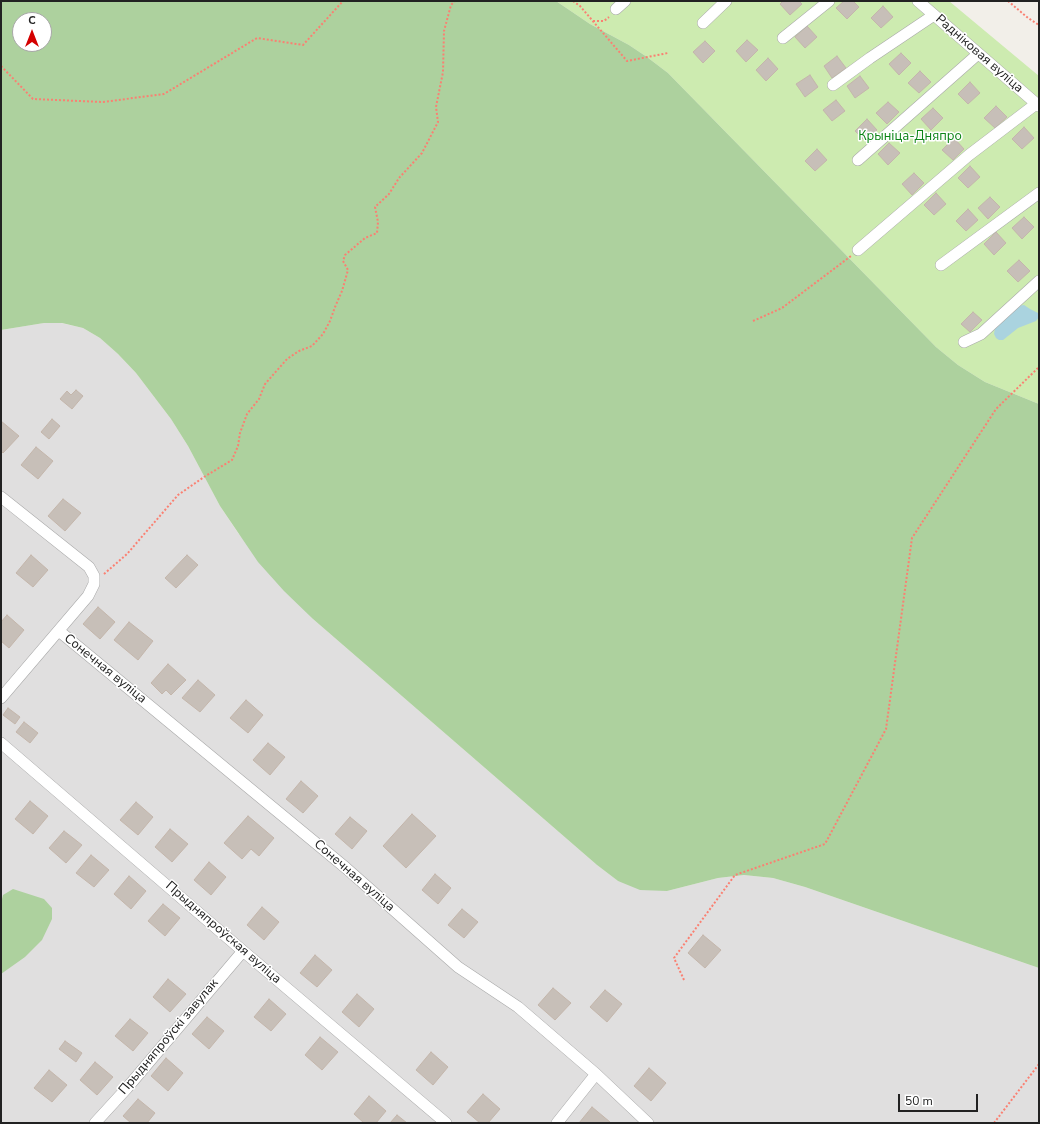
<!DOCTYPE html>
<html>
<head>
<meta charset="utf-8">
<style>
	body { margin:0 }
	#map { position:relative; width:1040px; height:1124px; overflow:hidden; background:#f2efe9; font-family:"Nunito Sans",sans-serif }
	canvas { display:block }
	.frame { position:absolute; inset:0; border:2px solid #222; pointer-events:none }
	.north { position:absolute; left:12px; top:12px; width:40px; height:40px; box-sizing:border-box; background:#fff; border:1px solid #a7a7a7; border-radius:50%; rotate:0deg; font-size:11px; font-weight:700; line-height:16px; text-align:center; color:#222 }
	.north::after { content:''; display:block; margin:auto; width:14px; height:18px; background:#d40000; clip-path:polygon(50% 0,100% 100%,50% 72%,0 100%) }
	.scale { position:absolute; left:898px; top:1094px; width:80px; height:18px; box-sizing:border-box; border:2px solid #222; border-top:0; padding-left:5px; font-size:12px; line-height:14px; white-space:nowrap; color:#222; -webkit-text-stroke:3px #fff; paint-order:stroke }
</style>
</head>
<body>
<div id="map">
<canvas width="1040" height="1124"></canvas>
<div class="frame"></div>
<div class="north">С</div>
<div class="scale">50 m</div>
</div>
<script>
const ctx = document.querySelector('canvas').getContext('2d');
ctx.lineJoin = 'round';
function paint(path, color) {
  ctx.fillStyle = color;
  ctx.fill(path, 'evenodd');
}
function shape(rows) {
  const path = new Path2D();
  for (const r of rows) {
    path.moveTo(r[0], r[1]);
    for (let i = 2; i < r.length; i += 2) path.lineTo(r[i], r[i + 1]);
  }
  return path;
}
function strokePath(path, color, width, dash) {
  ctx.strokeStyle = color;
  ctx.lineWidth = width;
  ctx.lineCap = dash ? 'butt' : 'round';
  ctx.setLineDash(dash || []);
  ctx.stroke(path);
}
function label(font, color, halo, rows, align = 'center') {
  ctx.font = font + ' "Nunito Sans",sans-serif';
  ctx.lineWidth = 3;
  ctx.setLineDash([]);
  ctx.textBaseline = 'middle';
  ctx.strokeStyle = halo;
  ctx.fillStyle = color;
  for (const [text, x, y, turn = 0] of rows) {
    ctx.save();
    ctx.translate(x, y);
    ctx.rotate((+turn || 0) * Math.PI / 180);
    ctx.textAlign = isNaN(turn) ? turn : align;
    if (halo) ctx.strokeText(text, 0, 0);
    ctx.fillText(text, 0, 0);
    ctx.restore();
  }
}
paint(shape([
	[44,323,61,323,83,328,100,338,118,354,136,373,171,419,188,446,220,506,238,533,313,619,597,865,618,881,667,891,718,878,744,875,773,878,805,887,1039,968,1039,1123,1,1123,1,330]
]), '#e0dfdf');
paint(shape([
	[556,1,949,1,1039,76,1039,404,985,382,958,365,936,347,668,73,647,57,629,45,590,24]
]), '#cdebb0');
paint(shape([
	[1,1,556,1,590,24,629,45,647,57,668,73,936,347,958,365,985,382,1039,404,1039,968,805,887,773,878,744,875,718,878,667,891,640,890,618,881,597,865,313,619,284,591,258,562,220,506,188,446,171,419,136,373,118,354,100,338,83,328,62,323,44,323,1,330],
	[20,20,44,20,44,44,20,44],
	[13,889,44,899,52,908,52,919,42,940,25,957,1,974,1,903,3,895]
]), '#add19e');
paint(shape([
	[1024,305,1030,309,1038,313,1039,317,1036,321,1018,328,1003,340,999,340,996,338,994,334,995,328,997,324,1004,321,1008,314,1018,306]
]), '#aad3df');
const building = shape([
	[783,1,799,1,802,4,790,15,780,4,783,1],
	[844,1,853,1,859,7,847,19,836,8,844,1],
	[883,6,893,17,881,28,871,18,883,6],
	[807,26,817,37,805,48,795,37,807,26],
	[747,40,758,50,746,62,736,51,747,40],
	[705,41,715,51,703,63,693,52,705,41],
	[901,53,911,63,899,75,889,64,901,53],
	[837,56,846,68,832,78,824,66,837,56],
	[768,58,778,69,766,81,756,70,768,58],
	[920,71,931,82,919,93,908,83,920,71],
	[810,75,818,87,805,97,796,84,810,75],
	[860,76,869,88,855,98,847,86,860,76],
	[970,82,980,93,968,104,958,94,970,82],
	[836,100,845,111,832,121,823,110,836,100],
	[888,102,899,112,887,124,876,113,888,102],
	[996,106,1007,117,995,128,984,118,996,106],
	[933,108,943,118,931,130,921,119,933,108],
	[867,119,877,130,865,141,855,131,867,119],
	[1024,127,1034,138,1022,149,1012,139,1024,127],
	[954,138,964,149,953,160,942,150,954,138],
	[889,143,900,153,888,165,878,154,889,143],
	[817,149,827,160,815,171,805,161,817,149],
	[970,166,980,177,968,188,958,178,970,166],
	[914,173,924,183,912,195,902,184,914,173],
	[936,193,946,204,934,215,924,205,936,193],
	[990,197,1000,207,988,219,978,208,990,197],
	[968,209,978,220,966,231,956,221,968,209],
	[1024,217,1034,227,1022,239,1012,228,1024,217],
	[996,232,1006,243,994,255,984,244,996,232],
	[1019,260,1030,271,1018,282,1007,271,1019,260],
	[973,312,982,320,970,332,961,324,973,312],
	[76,390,83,396,72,409,60,399,67,391,71,395,76,390],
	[52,419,60,426,49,439,41,432,52,419],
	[1,421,19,436,3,453,1,451,1,421],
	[36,447,53,461,38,479,21,465,36,447],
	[63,499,81,513,65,531,48,516,63,499],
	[31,555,48,570,33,587,16,573,31,555],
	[187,555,198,565,176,588,165,578,187,555],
	[98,607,115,622,100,639,83,624,98,607],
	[7,615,24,630,9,648,1,641,1,622,7,615],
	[129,622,153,641,138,660,114,640,129,622],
	[168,664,186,680,171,695,166,690,162,694,151,683,168,664],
	[198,680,215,695,200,712,182,698,198,680],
	[246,700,263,715,248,733,230,718,246,700],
	[8,708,20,717,15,724,3,715,8,708],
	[24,722,38,733,30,743,16,732,24,722],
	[268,743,285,757,270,775,253,760,268,743],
	[301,781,318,796,303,813,286,799,301,781],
	[30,801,48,816,33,834,15,819,30,801],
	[136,802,153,817,138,835,120,820,136,802],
	[412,814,436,836,406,868,383,846,412,814],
	[248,816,274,838,259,856,251,849,242,859,224,843,248,816],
	[350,817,367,831,352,849,335,834,350,817],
	[170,829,188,844,172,862,155,847,170,829],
	[64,831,82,845,66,863,49,848,64,831],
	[91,855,109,870,94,887,76,873,91,855],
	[209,862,226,877,211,895,194,880,209,862],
	[435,874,451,888,438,904,422,890,435,874],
	[129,876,146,891,131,909,114,894,129,876],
	[163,904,180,918,165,936,148,921,163,904],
	[262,907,279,922,264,940,247,925,262,907],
	[462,909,478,922,464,938,448,925,462,909],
	[703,935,721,950,705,968,688,953,703,935],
	[315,955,332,970,317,987,300,973,315,955],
	[168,979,186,994,170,1012,153,997,168,979],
	[553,988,571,1003,555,1020,538,1005,553,988],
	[605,990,622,1004,607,1022,590,1007,605,990],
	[357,994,374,1009,359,1027,342,1012,357,994],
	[269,999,286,1014,271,1031,254,1017,269,999],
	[207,1017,224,1031,209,1049,192,1034,207,1017],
	[130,1019,148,1033,133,1051,115,1036,130,1019],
	[320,1037,338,1052,322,1070,305,1055,320,1037],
	[65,1041,82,1053,76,1062,59,1049,65,1041],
	[431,1052,448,1067,433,1085,416,1070,431,1052],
	[166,1058,183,1073,168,1091,151,1076,166,1058],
	[95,1062,113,1077,97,1095,80,1080,95,1062],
	[649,1068,666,1083,651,1101,634,1086,649,1068],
	[49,1070,67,1085,52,1102,34,1088,49,1070],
	[483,1094,500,1109,488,1123,480,1123,467,1112,483,1094],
	[369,1096,386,1111,376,1123,364,1123,354,1114,369,1096],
	[138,1099,155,1113,147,1123,131,1123,123,1116,138,1099],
	[592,1107,610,1122,609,1123,579,1123,592,1107],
	[397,1115,407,1123,390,1123,397,1115]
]);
paint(building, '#c7bfb8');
strokePath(building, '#c4b6ab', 1);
const street = shape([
	[918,1,1039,106],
	[616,9,625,1],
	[703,23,726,1],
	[783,38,829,1],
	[833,85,870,58,934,15],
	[858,160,978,54],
	[858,250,969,155,1036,104],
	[941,265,1039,193],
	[964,342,981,334,1039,281],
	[1,497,89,567,94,576,94,584,88,596,1,698],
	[59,631,346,868,458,967,518,1007,596,1074,648,1123],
	[1,743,243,951,446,1123],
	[95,1123,127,1088,243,951],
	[557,1123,596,1074]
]);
strokePath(street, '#a9a9a9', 12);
strokePath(shape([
	[573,1,580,6,627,61,668,53],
	[1008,1,1028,18,1039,25],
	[593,21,604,21,609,17],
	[1,66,33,99,103,102,164,94,257,38,303,45,343,1],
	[753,321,782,308,851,256],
	[104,574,127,554,178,495,204,477,232,460,238,446,240,433,247,414,259,399,265,384,287,359,299,351,312,346,323,334,330,321,335,307,342,291,348,270,343,261,345,255,365,238,377,233,378,222,375,207,389,194,399,178,422,153,438,122,436,107,443,72,444,31,451,5,455,1],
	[684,980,674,958,735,875,825,844,886,729,912,538,996,409,1039,367],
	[994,1123,1039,1064]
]), '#fa8072', 2, [2, 2]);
strokePath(street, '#fff', 11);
label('13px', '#222', '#fff', [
	["Радніковая вуліца",979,54,41],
	["Сонечная вуліца",105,669,39],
	["Сонечная вуліца",354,876,41],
	["Прыдняпроўская вуліца",223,933,41],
	["Прыдняпроўскі завулак",169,1037,-50]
]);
label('13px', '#0c8416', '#fff', [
	["Крыніца-Дняпро",910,137]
]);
</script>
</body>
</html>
